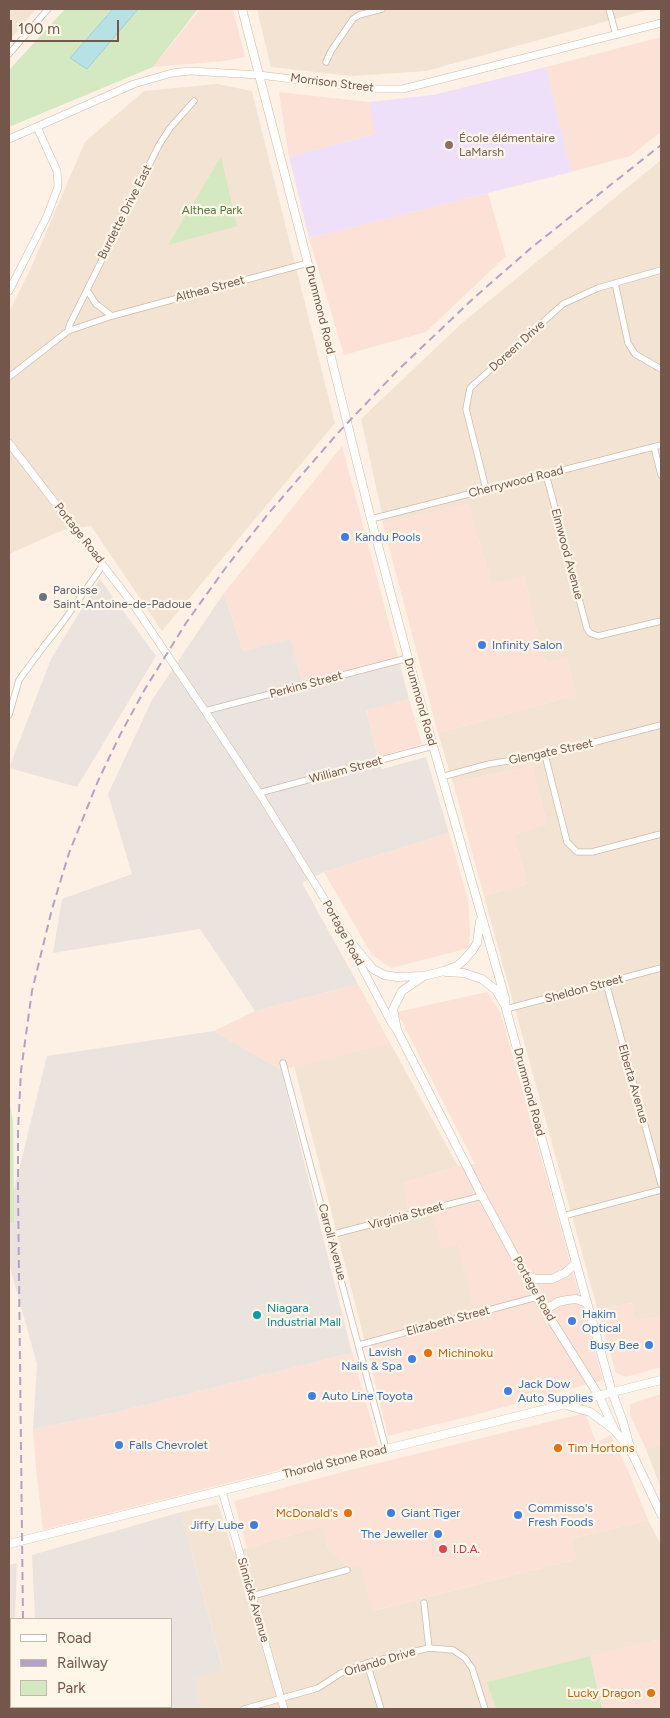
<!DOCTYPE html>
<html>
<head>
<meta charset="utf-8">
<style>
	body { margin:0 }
	#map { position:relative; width:670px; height:1718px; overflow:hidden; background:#fcf1e4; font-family:Figtree,sans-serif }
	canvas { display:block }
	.frame { position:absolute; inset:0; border:10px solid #74574a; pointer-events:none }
	.legend { position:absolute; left:10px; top:1618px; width:162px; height:90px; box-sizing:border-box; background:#fff6ea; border:1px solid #c7b6aa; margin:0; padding:6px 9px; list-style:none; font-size:15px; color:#74574a }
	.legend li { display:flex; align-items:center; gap:10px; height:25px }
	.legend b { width:25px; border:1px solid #c7b6aa }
	.scale { position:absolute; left:10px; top:20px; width:109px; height:22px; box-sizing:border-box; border:2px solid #74574a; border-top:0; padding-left:6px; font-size:15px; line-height:18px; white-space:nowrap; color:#74574a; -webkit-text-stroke:4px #fff6ea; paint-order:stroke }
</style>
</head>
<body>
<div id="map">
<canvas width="670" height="1718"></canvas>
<div class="frame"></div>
<ul class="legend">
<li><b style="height:6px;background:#fff"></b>Road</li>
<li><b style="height:6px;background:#b4a2c5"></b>Railway</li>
<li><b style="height:14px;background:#d4e9c2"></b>Park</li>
</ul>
<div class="scale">100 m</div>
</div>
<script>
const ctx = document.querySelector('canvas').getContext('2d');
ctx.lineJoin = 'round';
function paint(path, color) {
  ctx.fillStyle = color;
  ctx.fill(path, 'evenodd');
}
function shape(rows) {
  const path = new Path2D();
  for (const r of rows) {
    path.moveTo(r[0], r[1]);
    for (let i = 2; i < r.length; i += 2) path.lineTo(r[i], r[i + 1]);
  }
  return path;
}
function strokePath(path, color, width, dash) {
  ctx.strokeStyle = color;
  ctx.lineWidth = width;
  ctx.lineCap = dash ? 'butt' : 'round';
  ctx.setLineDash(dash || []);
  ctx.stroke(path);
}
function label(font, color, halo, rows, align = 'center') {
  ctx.font = font + ' Figtree,sans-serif';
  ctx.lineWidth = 4.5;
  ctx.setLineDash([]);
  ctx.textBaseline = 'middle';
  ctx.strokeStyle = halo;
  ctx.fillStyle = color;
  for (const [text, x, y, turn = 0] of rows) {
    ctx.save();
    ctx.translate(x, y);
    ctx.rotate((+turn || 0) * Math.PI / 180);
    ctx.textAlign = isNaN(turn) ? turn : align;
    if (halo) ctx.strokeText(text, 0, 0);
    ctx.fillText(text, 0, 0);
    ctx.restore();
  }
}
paint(shape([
	[9,9,36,9,9,41],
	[257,9,651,9,426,71,352,76,271,67],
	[217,84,252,91,335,423,162,631,91,526,63,530,9,554,9,312,30,270,85,142,144,91],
	[661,160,661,1316,636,1321,631,1303,598,1311,484,896,527,884,514,835,547,824,532,766,453,783,438,733,576,695,567,658,547,662,542,653,524,576,492,584,468,504,383,524,381,509,361,419,462,323],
	[390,1043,458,1166,403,1183,408,1210,430,1207,458,1245,477,1319,366,1346,294,1066],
	[661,1444,661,1489,646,1449],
	[218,1504,233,1552,322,1526,328,1548,347,1566,361,1566,373,1611,576,1559,571,1539,648,1520,661,1545,661,1639,488,1682,496,1709,202,1709,194,1679,223,1669,181,1512]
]), '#f3e3d2');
paint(shape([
	[200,9,233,9,245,57,224,61,153,67],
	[661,37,661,132,630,156,571,172,546,67],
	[279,92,369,102,375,134,289,157],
	[488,193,506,256,426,332,344,355,309,238],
	[342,446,398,657,302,683,291,640,243,651,224,593],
	[468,504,492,583,524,576,542,653,547,662,567,657,576,695,438,733,383,524],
	[409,699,422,744,378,757,366,709],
	[532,766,547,824,514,835,527,884,484,896,453,783],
	[449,833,468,900,470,930,469,948,391,968,372,955,324,872],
	[358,984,390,1043,281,1070,214,1031,255,1011],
	[487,992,501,1014,603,1380,467,1417,388,1436,366,1346,476,1319,458,1245,441,1249,430,1207,408,1210,403,1183,458,1166,475,1164,397,1012],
	[632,1303,636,1321,661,1316,661,1367,626,1377,616,1373,598,1311],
	[352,1353,378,1445,43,1530,36,1468,33,1429,113,1413],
	[661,1394,661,1444,646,1449,630,1415,630,1404],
	[585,1413,596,1442,611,1436,627,1468,648,1520,571,1539,576,1559,372,1611,361,1567,347,1566,328,1548,322,1526,247,1548,234,1501,350,1470],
	[661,1639,661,1709,596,1709,602,1707,590,1656]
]), '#fce1d7');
paint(shape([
	[100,579,156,656,77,787,9,768,51,659],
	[224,593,243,651,291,639,302,683,398,657,409,699,366,710,378,757,382,769,426,757,449,833,324,872,302,883,358,984,255,1011,200,929,53,953,62,899,132,874,108,794,152,700],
	[214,1031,281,1070,352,1353,113,1413,33,1429,37,1364,9,1264,9,1210,47,1056],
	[181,1512,223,1670,194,1679,202,1709,38,1709,38,1707,171,1707,171,1619,35,1619,32,1555],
	[17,1563,15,1619,11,1619,11,1707,13,1707,13,1709,9,1709,9,1565]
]), '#ebe4de');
paint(shape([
	[546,67,571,172,309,238,289,157,375,134,369,102,433,95]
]), '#eee0f8');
paint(shape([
	[65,9,113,9,93,32,138,9,198,9,153,67,9,127,9,70],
	[221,157,237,226,168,245,204,185],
	[9,1099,13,1121,14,1223,9,1224],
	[590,1656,602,1708,595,1709,496,1709,487,1682]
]), '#d4e9c2');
const water = shape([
	[113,9,138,9,87,69,70,58,113,9]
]);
paint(water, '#b8e1e5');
strokePath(water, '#9fd1d7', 1);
const minor = shape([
	[609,9,616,35],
	[9,54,48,9],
	[326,62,331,51,353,19,359,15,382,9],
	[615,283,628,343,635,354,661,369],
	[87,290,96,304,112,316],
	[68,331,70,324,159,145,170,128,194,101],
	[9,377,68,331,112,316,308,263],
	[654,447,661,475],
	[546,474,587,629,590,633,598,636,661,621],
	[486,489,466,409,470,388,563,304,598,288,661,270],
	[371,519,661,445],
	[205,711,408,658],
	[9,715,19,680,44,646,63,622,103,565],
	[545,755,567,842,577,852,592,852,661,834],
	[441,777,489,764,545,755,661,725],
	[259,793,433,746],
	[606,983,661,1184],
	[506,1009,661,968],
	[283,1063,386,1449],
	[563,1216,661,1190],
	[330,1235,482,1196],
	[359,1345,537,1297],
	[252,1596,347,1570],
	[424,1603,429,1648],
	[367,1663,381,1709],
	[244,1709,318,1688,341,1673,367,1663,429,1648,453,1650,465,1658,472,1668,485,1709]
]);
const tertiary = shape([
	[9,139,134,84,172,73,190,71,259,75,376,89,403,89,661,23],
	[9,291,47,216,58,187,57,171,37,127],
	[9,443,135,607,205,711,259,793,333,913,392,1024,397,1030],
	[222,1491,284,1709]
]);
const secondary = shape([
	[242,9,306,256,371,519,408,658,505,998,506,1009,563,1216,612,1392,623,1422,631,1451,661,1514],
	[480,921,477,943,472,951,463,961,457,966,444,971,424,976,402,991,393,1009,397,1030,482,1196,537,1297,599,1396,615,1431,628,1447],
	[345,935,373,969,384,975,397,977,422,976],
	[446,972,464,973,482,979,496,990,504,1004],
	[526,1275,535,1279,552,1279,565,1273,576,1263],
	[545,1310,558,1302,567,1300,576,1299,587,1303],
	[566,1405,590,1412,613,1429],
	[9,1544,661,1380]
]);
strokePath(minor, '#cfbbad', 7);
strokePath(tertiary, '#cfbbad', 8);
strokePath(secondary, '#d2baaa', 9);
strokePath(minor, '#fff', 5.5);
strokePath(tertiary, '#fff', 7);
strokePath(secondary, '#fff', 8);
strokePath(shape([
	[23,1619,18,1191,18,1131,21,1071,32,991,52,909,69,853,98,781,120,735,145,689,186,623,227,566,268,514,337,434,398,370,476,296,531,248,661,145],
	[24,1707,24,1709]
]), '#b4a2c5', 2, [8, 5]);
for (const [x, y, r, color] of [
	[449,145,5,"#8d6e63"],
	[345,537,5,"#3f7fe0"],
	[43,597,5,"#6b7280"],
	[482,645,5,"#3f7fe0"],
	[257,1315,5,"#0f9aa8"],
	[572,1321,5,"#3f7fe0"],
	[649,1345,5,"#3f7fe0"],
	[428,1353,5,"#e8710a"],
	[412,1359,5,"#3f7fe0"],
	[508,1391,5,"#3f7fe0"],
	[312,1396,5,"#3f7fe0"],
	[119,1445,5,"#3f7fe0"],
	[558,1448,5,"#e8710a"],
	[348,1513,5,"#e8710a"],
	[391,1513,5,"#3f7fe0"],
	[518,1515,5,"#3f7fe0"],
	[254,1525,5,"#3f7fe0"],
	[438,1534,5,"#3f7fe0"],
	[443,1549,5,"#e0444e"],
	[651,1693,5,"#e8710a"]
]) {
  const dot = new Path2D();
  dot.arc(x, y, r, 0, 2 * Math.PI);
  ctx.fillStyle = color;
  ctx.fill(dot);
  strokePath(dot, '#fff6ea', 2);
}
label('12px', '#74574a', '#fff6ea', [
	["Morrison Street",332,83,7],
	["Burdette Drive East",125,212,-63],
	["Althea Street",210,289,-15],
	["Drummond Road",320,310,76],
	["Doreen Drive",517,346,-42],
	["Cherrywood Road",516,482,-14],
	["Portage Road",79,533,52],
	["Elmwood Avenue",567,554,75],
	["Perkins Street",306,685,-15],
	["Drummond Road",420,702,74],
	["Glengate Street",551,752,-12],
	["William Street",346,770,-15],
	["Portage Road",343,933,61],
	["Sheldon Street",584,989,-15],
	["Elberta Avenue",633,1084,74],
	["Drummond Road",529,1092,75],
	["Virginia Street",406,1216,-15],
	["Carroll Avenue",332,1242,75],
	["Portage Road",534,1289,60],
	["Elizabeth Street",448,1321,-15],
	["Thorold Stone Road",335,1462,-14],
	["Sinnicks Avenue",253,1600,74],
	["Orlando Drive",380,1662,-17]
]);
label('12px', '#785e54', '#fff6ea', [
	["École élémentaire",459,138],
	["LaMarsh",459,152]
], 'left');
label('12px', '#547942', '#fff6ea', [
	["Althea Park",212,210]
]);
label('12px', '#366cbe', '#fff6ea', [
	["Kandu Pools",355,537],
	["Infinity Salon",492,645],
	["Hakim",582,1314],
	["Optical",582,1328],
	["Busy Bee",639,1345,"right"],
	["Lavish",402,1352,"right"],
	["Nails & Spa",402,1366,"right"],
	["Jack Dow",518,1384],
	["Auto Supplies",518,1398],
	["Auto Line Toyota",322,1396],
	["Falls Chevrolet",129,1445],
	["Commisso's",528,1508],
	["Fresh Foods",528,1522],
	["Giant Tiger",401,1513],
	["Jiffy Lube",244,1525,"right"],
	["The Jeweller",428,1534,"right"]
], 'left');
label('12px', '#5b616d', '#fff6ea', [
	["Paroisse",53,590],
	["Saint-Antoine-de-Padoue",53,604]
], 'left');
label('12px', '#0d838f', '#fff6ea', [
	["Niagara",267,1308],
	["Industrial Mall",267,1322]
], 'left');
label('12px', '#c56008', '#fff6ea', [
	["Michinoku",438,1353],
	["Tim Hortons",568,1448],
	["McDonald's",338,1513,"right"],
	["Lucky Dragon",641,1693,"right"]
], 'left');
label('12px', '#be3a42', '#fff6ea', [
	["I.D.A.",453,1549]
], 'left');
</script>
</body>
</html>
